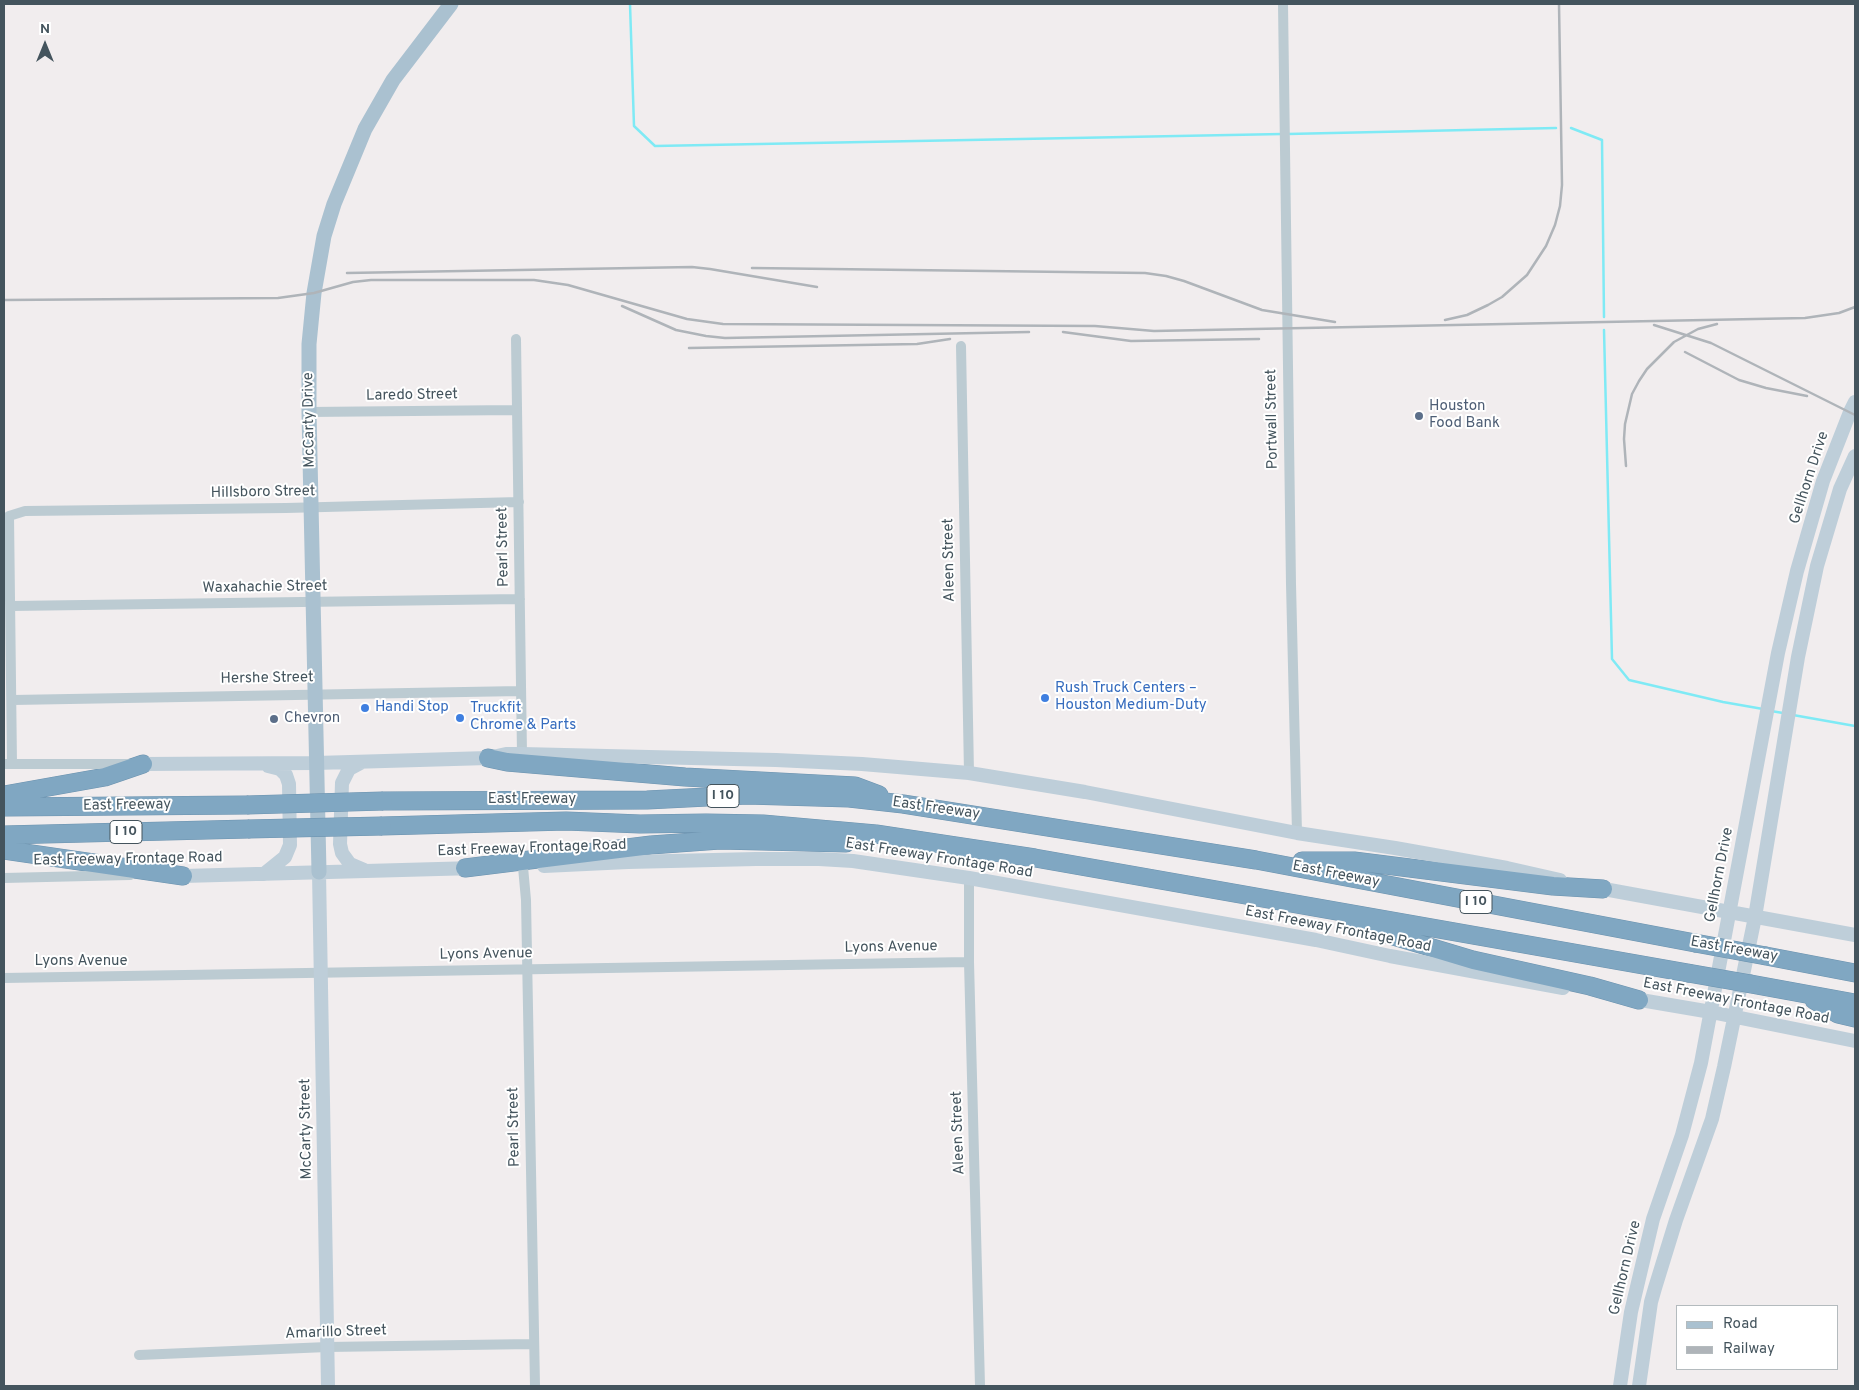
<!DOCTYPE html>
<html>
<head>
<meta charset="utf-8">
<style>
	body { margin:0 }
	#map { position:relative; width:1859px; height:1390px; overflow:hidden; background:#f1edee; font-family:Overpass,sans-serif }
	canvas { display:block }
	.frame { position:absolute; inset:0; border:5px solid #44545d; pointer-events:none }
	.legend { position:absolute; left:1676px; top:1305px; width:162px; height:65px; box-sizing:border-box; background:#fff; border:1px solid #b4bbbe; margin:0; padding:6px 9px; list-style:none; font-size:15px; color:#44545d }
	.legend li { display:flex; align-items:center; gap:10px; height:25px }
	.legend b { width:25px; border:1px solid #b4bbbe }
	.north { position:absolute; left:20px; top:20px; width:50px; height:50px; -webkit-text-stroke:4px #fff; paint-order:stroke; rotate:0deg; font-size:14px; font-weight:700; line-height:20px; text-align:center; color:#44545d }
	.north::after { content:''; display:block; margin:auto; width:18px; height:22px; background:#44545d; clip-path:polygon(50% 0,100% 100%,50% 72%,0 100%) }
</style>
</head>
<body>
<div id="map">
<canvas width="1859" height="1390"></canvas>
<div class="frame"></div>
<ul class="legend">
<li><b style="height:6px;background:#aac1d0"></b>Road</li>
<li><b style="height:6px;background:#afb4b9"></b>Railway</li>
</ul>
<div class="north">N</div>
</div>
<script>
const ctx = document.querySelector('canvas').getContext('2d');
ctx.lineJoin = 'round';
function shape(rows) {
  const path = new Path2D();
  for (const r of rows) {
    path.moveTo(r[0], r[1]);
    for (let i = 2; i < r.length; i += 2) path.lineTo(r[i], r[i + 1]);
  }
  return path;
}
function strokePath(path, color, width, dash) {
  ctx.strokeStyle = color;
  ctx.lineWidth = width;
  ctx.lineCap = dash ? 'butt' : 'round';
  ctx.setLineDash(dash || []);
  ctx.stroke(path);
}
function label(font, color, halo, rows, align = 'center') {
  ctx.font = font + ' Overpass,sans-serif';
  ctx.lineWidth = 4;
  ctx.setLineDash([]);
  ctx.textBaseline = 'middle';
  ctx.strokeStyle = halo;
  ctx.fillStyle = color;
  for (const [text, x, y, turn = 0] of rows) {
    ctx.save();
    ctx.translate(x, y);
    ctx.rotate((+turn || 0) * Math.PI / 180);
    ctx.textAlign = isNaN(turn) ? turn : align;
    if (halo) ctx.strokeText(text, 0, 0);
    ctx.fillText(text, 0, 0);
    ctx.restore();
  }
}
strokePath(shape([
	[630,4,634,126,655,146,1282,134],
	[1571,128,1602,140,1604,317],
	[1288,134,1556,128],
	[1604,330,1612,659,1629,680,1723,702,1763,709],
	[1771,711,1783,713],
	[1793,715,1855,726]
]), '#7feaf5', 2.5);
const highway = shape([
	[488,758,507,762,685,777,855,786,879,795],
	[4,795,105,777,143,764],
	[383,801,647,800,747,795,849,798,903,804,1256,860,1695,943],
	[4,807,247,805],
	[382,826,566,821,640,824,706,823,763,824,876,834,1035,858,1688,973],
	[4,835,248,829],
	[4,850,183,876],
	[1302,861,1354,861,1553,886,1603,889],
	[465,868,651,845,720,840,846,843],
	[1353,924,1473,960,1590,986,1639,1000],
	[1766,956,1855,973],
	[1751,984,1855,1003],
	[1814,1000,1838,1014,1855,1018]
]);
strokePath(highway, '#6b92ae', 19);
strokePath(shape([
	[1283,4,1291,584,1297,833],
	[516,339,522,754],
	[961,346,969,773],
	[309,412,516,410],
	[11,606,520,599],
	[13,700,521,691],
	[4,764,128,764],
	[12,764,9,516,25,511,286,508,519,502],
	[523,867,526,900,535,1386],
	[4,878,130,875],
	[969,878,969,962,980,1386],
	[4,978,969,962],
	[139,1355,327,1347,533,1344]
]), '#bccbd2', 10);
strokePath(shape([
	[362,762,349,769,342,783,340,844,342,853,350,864,364,870],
	[143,764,316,763,488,758,506,754,522,754,776,760,862,764,969,773,1085,792,1297,833,1395,848,1507,868,1560,880],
	[544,866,628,862,756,859,819,859,853,861,969,878,1316,940,1390,956,1563,988],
	[319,872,328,1386],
	[264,874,285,857,290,845,289,784,286,775,280,769,268,766],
	[183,876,475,868],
	[1593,887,1855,935],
	[1629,998,1711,1012,1855,1041],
	[1620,1386,1631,1312,1653,1219,1682,1135,1701,1063,1778,653,1797,571,1823,481,1850,412,1855,402],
	[1639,1386,1651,1302,1655,1288,1676,1220,1712,1119,1724,1067,1755,917,1798,657,1817,566,1840,489,1855,456]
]), '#beced9', 14);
strokePath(shape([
	[319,872,309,412,309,344,314,293,324,236,334,204,365,129,393,80,451,4]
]), '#aac1d0', 15);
strokePath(highway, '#80a7c2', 18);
strokePath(shape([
	[752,268,1145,273,1166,276,1184,281,1262,310,1335,322],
	[347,273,692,267,710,269,817,287],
	[4,300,278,298,314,293,353,282,371,280,534,280,568,285,687,319,723,324,1095,326,1154,331,1805,318,1839,313,1855,307],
	[622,306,676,330,706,336,725,338,1029,332],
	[1445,320,1467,315,1488,305,1502,297,1527,275,1546,246,1555,225,1560,206,1562,185,1559,4],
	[1654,325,1711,343,1855,415],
	[1063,332,1131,341,1259,339],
	[689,348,917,344,950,339],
	[1685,352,1739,380,1766,388,1807,396],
	[1626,466,1624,439,1625,424,1632,394,1639,381,1647,369,1674,342,1698,329,1717,324]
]), '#afb4b9', 2.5);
const highwayBridge = shape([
	[247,805,383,801],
	[248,829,382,826],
	[1695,943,1766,956],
	[1688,973,1751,984]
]);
strokePath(highwayBridge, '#6b92ae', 19, []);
strokePath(highwayBridge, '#80a7c2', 18);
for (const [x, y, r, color] of [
	[1419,416,5,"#5c6f8a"],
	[1045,698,5,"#3f7fe0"],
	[365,708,5,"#3f7fe0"],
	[460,718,5,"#3f7fe0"],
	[274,719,5,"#5c6f8a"]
]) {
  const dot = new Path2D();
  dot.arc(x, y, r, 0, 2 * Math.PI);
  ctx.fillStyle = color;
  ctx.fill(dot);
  strokePath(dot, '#fff', 2);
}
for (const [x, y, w] of [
	[723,796,32],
	[126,832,32],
	[1476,902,32]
]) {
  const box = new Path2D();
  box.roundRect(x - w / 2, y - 11.5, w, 23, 4);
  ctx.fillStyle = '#fff';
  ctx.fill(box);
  strokePath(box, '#44545d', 1);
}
label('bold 14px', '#44545d', null, [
	["I 10",723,796],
	["I 10",126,832],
	["I 10",1476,902]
]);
label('15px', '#44545d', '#fff', [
	["Laredo Street",412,396,-1],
	["Portwall Street",1273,419,-91],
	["McCarty Drive",310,420,-91],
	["Gellhorn Drive",1810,478,-72],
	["Hillsboro Street",263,493,-1],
	["Pearl Street",504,547,-91],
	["Aleen Street",950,560,-91],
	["Waxahachie Street",265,588,-1],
	["Hershe Street",267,679,-1],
	["East Freeway",532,800],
	["East Freeway",127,806,-1],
	["East Freeway",936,809,8],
	["East Freeway Frontage Road",532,849,-2],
	["East Freeway Frontage Road",939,859,9],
	["East Freeway Frontage Road",128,860,-1],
	["East Freeway",1336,875,11],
	["Gellhorn Drive",1720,875,-79],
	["East Freeway Frontage Road",1338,930,11],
	["Lyons Avenue",891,948,-1],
	["East Freeway",1734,950,10],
	["Lyons Avenue",486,955,-1],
	["Lyons Avenue",81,962],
	["East Freeway Frontage Road",1736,1002,11],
	["Pearl Street",515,1127,-91],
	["McCarty Street",307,1129,-91],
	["Aleen Street",959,1133,-92],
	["Gellhorn Drive",1626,1268,-77],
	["Amarillo Street",336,1333,-2]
]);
label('15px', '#4e5e75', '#fff', [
	["Houston",1429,407],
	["Food Bank",1429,424],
	["Chevron",284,719]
], 'left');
label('15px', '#366cbe', '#fff', [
	["Rush Truck Centers –",1055,689],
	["Houston Medium-Duty",1055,706],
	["Handi Stop",375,708],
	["Truckfit",470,709],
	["Chrome & Parts",470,726]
], 'left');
</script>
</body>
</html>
